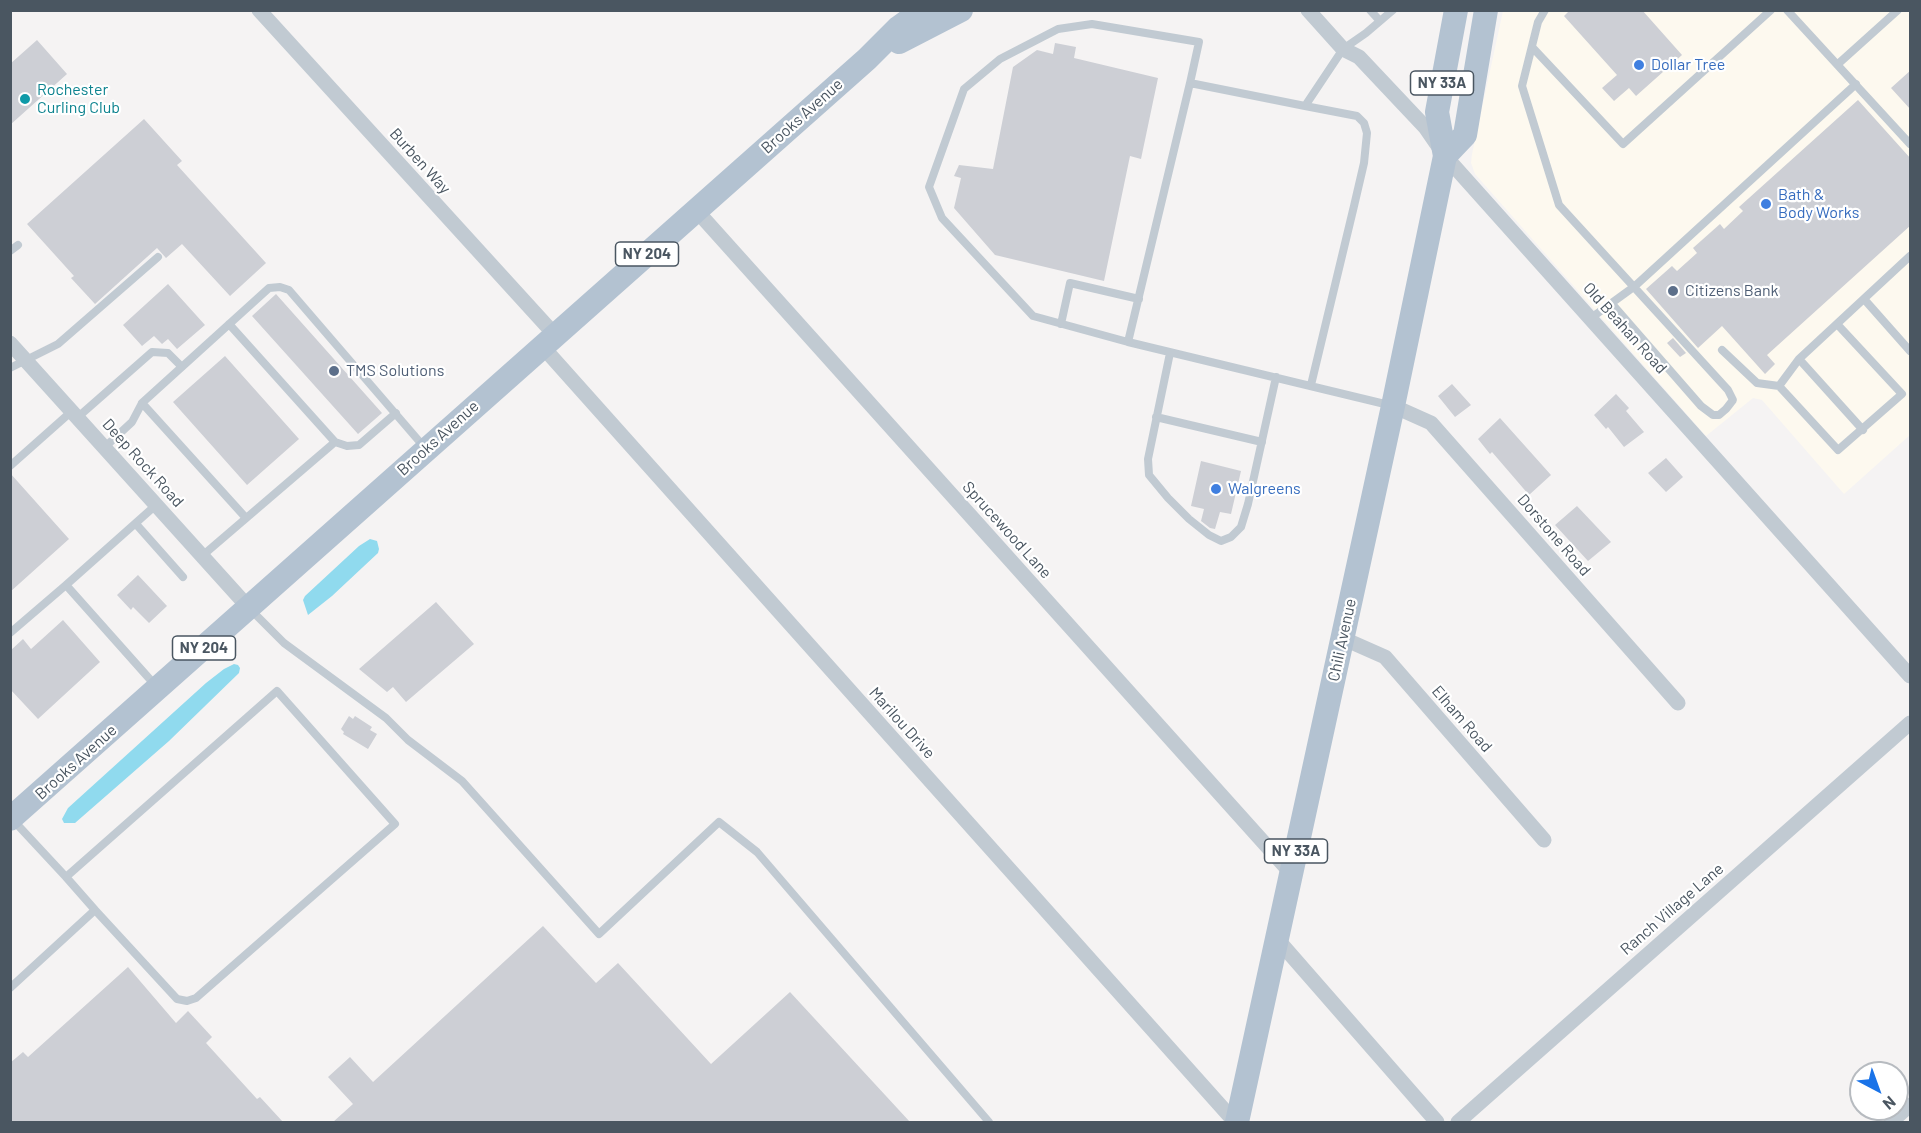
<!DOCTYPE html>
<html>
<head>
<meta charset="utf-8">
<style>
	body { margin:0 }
	#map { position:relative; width:1921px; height:1133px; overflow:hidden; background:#f5f3f3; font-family:Barlow,sans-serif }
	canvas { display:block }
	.frame { position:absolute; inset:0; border:12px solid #4a5661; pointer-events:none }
	.north { position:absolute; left:1849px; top:1061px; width:60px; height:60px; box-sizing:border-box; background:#fff; border:2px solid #b7bbc0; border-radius:50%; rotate:139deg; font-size:16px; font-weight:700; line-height:24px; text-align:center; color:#4a5661 }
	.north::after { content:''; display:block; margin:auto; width:21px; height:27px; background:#1a73e8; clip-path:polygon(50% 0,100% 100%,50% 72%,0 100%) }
</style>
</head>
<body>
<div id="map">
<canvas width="1921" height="1133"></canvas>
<div class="frame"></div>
<div class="north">N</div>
</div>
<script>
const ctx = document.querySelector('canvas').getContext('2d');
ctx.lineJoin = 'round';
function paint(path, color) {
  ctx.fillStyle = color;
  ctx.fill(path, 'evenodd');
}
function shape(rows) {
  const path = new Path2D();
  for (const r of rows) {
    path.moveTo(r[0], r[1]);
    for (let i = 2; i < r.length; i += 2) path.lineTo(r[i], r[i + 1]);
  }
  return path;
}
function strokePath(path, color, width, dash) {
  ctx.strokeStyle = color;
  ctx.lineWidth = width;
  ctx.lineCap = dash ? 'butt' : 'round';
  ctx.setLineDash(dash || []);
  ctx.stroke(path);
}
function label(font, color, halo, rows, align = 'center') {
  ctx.font = font + ' Barlow,sans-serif';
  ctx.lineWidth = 4.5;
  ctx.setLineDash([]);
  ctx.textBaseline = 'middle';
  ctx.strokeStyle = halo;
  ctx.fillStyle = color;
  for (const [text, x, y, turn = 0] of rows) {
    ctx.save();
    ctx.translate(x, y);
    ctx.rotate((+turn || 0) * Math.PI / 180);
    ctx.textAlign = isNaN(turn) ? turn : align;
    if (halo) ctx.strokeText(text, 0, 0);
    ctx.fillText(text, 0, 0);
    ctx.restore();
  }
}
paint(shape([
	[1503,11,1910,11,1910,435,1844,494,1762,400,1753,398,1706,436,1475,174,1471,163,1472,154]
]), '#fdf9ef');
paint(shape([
	[370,539,377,541,379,549,378,553,332,596,308,615,303,600,305,596,359,546],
	[234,664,238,665,240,668,239,673,169,741,75,823,64,823,62,819,68,808,206,683,224,669]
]), '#90daee');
paint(shape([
	[1570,10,1642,10,1682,55,1636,96,1629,88,1614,101,1602,88,1617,75,1564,16],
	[37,40,67,74,10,125,10,64],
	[1055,43,1076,47,1074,58,1158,78,1141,159,1130,156,1104,281,995,255,954,208,961,178,954,176,959,165,993,169,1013,67,1037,50,1053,54],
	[1911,70,1911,110,1891,88],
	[1858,100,1911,159,1911,225,1767,355,1775,364,1765,374,1722,326,1698,348,1646,289,1672,266,1677,271,1697,253,1693,248,1720,224,1724,229,1743,211,1739,207],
	[144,119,182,161,177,165,266,263,230,296,182,244,166,258,157,248,95,304,71,278,74,276,27,224],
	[168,284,205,325,177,349,168,339,162,344,154,336,142,346,123,325],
	[276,294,382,413,358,434,252,316],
	[1673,338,1686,353,1680,357,1667,343],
	[225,356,299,439,247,485,173,402],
	[1452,384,1471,405,1455,417,1438,396],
	[1616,394,1629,408,1626,411,1644,432,1624,447,1608,427,1606,429,1594,415],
	[1500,418,1551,475,1529,495,1492,452,1490,454,1478,439],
	[1666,458,1683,477,1666,492,1648,473],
	[1201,461,1241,471,1231,514,1220,512,1215,529,1210,528,1201,521,1204,509,1191,506],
	[10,473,69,539,10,592],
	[1577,506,1611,542,1588,561,1555,525],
	[138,575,167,606,149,623,133,607,131,610,117,595],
	[436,602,474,644,406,702,393,687,387,692,359,669],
	[63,620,100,662,38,719,10,689,10,651,23,639,31,649],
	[349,716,353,719,355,716,372,727,370,730,377,734,368,749,343,734,344,732,341,729],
	[543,926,596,983,618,963,711,1064,790,992,910,1122,333,1122,353,1104,328,1077,350,1057,373,1082],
	[128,967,176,1023,188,1011,212,1037,206,1043,257,1099,260,1097,283,1122,10,1122,10,1063,23,1052,28,1057]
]), '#cdcfd5');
strokePath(shape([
	[1370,10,1380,21],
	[1545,10,1538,22,1522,86,1559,205,1728,390,1733,400,1726,409,1719,415,1713,415,1701,406,1612,304],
	[1787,10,1910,144],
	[1532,47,1623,144,1771,10],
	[1838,64,1898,10],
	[1305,106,1357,116,1364,123,1367,133,1364,163,1354,206,1311,385],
	[10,251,18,245],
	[1864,299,1910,351],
	[1591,318,1635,286,1856,84],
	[229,324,335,442],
	[1061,324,1070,283,1139,299],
	[1128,342,1033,316,942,218,929,187,964,89,1000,59,1058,29,1092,24,1199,42,1190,83],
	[1722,350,1757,383,1779,386,1799,359,1910,256],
	[1170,353,1148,459,1149,475,1168,498,1189,519,1209,535,1221,541,1231,537,1241,527,1248,504,1276,377],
	[1799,359,1863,430],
	[10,368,58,344,158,257],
	[1779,386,1838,450,1902,394,1837,324],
	[142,403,246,518],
	[1389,405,1128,342,1190,83,1305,106,1343,49,1366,33,1393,10],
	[78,417,152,352,168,353,182,367],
	[1156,417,1262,442],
	[105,447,132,422,142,403,269,288,280,287,289,290,425,448],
	[10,466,72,411],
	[136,524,183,577],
	[202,556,335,442,347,446,359,445,396,413],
	[66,585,156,505],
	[251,610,284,643,386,718,408,740,462,781,599,934,719,822,757,852,989,1122],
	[10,633,66,585,155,685],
	[13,820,66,877,95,910,177,999,187,1001,196,998,395,824,277,691,66,877],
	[10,988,95,910]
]), '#c1cad2', 8);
strokePath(shape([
	[259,10,555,335],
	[1308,10,1343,49,1359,57,1425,127,1445,156,1910,676],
	[696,210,1291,873],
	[10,343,249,608],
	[542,346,1235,1122],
	[1393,406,1431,423,1678,703],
	[1342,638,1385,657,1544,840],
	[1277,939,1437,1122],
	[1458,1122,1910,723],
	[1891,1122,1910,1105]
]), '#c1cad2', 15);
strokePath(shape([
	[899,42,961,10],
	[1445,156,1465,135,1486,10],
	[10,819,867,59,898,28,923,10],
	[1237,1122,1393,406,1445,156,1437,112,1456,10]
]), '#b3c2d1', 24);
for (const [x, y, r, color] of [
	[1639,65,6,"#3f7fe0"],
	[25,99,6,"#0f9aa8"],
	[1766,204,6,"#3f7fe0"],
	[1673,291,6,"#5c6f8a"],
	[334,371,6,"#5c6f8a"],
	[1216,489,6,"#3f7fe0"]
]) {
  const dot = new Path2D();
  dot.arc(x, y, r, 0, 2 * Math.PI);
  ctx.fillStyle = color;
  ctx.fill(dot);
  strokePath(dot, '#fff', 2);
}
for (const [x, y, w] of [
	[1442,83,63],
	[647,254,63],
	[204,648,63],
	[1296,851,63]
]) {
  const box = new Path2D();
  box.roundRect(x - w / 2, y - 12, w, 24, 4.5);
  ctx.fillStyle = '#fff';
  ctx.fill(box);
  strokePath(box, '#4a5661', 1.5);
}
label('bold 15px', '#4a5661', null, [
	["NY 33A",1442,83],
	["NY 204",647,254],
	["NY 204",204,648],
	["NY 33A",1296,851]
]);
label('16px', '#366cbe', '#fff', [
	["Dollar Tree",1651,65],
	["Bath &",1778,195],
	["Body Works",1778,213],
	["Walgreens",1228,489]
], 'left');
label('16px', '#0d838f', '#fff', [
	["Rochester",37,90],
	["Curling Club",37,108]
], 'left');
label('16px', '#4a5661', '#fff', [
	["Brooks Avenue",802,116,-42],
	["Burben Way",420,161,48],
	["Old Beahan Road",1625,328,48],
	["Brooks Avenue",438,438,-42],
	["Deep Rock Road",143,463,48],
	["Sprucewood Lane",1007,530,48],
	["Dorstone Road",1554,535,49],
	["Chili Avenue",1342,640,-78],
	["Elham Road",1462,719,49],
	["Marilou Drive",902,723,48],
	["Brooks Avenue",76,762,-42],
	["Ranch Village Lane",1672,909,-41]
]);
label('16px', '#4e5e75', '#fff', [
	["Citizens Bank",1685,291],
	["TMS Solutions",346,371]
], 'left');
</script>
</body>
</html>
